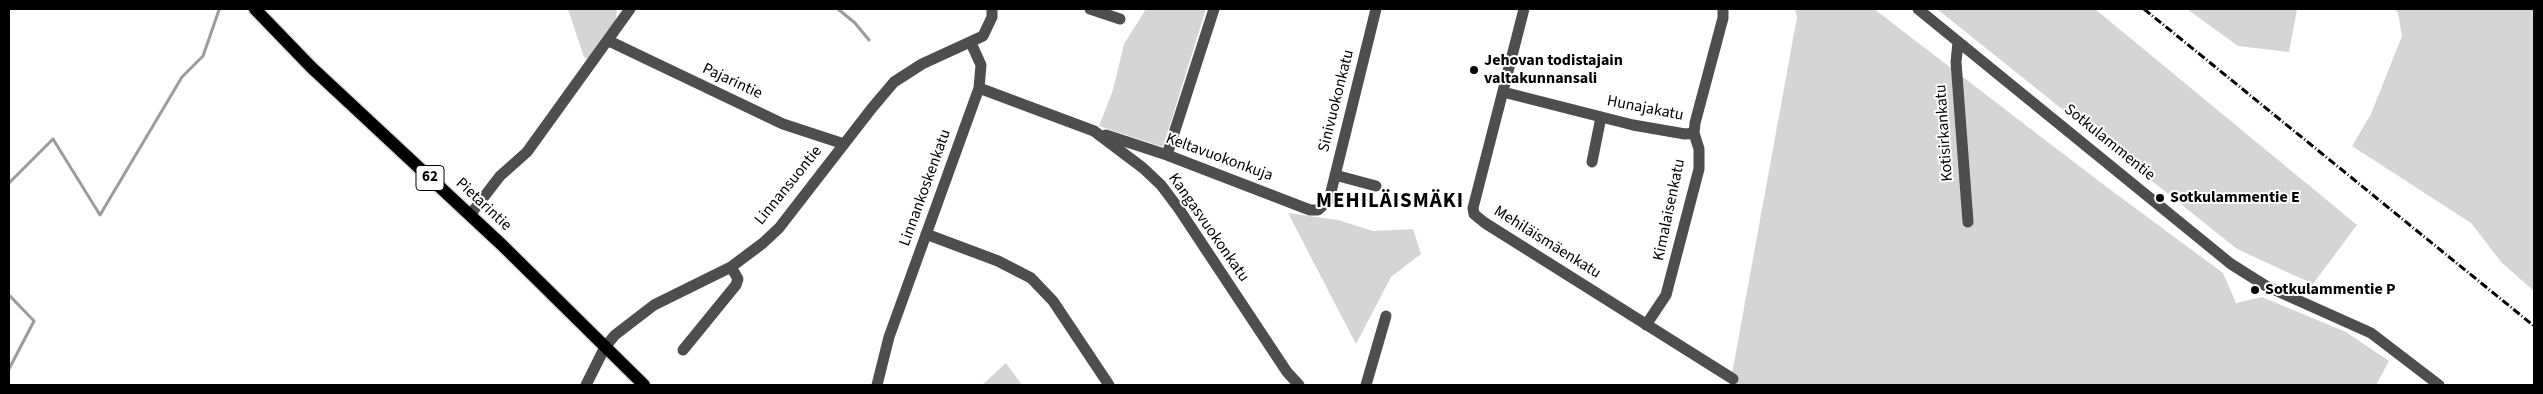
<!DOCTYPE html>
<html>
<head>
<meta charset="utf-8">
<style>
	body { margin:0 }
	#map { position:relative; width:2543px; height:394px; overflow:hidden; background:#fff; font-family:"Source Sans 3",sans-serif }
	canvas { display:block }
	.frame { position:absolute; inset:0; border:10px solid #000; pointer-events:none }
</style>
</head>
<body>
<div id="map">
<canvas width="2543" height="394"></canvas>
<div class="frame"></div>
</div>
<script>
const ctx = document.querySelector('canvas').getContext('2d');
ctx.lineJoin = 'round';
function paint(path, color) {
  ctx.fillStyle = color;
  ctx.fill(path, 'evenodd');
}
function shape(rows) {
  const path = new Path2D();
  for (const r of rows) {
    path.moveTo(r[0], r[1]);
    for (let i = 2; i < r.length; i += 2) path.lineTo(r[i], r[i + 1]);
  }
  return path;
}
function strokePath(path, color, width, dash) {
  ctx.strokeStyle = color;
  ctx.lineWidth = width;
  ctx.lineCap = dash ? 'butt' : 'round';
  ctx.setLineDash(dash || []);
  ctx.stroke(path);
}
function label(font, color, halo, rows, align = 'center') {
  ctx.font = font + ' "Source Sans 3",sans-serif';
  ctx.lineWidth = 4;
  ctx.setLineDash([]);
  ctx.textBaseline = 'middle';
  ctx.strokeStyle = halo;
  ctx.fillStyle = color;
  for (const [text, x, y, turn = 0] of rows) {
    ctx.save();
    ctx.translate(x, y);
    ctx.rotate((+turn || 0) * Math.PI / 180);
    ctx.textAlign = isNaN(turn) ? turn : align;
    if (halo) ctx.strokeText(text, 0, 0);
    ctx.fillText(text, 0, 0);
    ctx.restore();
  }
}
paint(shape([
	[568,9,616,9,617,11,614,27,591,61,584,57],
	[1146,9,1206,9,1163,147,1099,126,1113,90,1124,44],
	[1795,9,1874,9,2100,182,2223,273,2236,303,2262,297,2346,332,2389,361,2376,385,1730,385,1797,17],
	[1937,9,2095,9,2357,225,2313,284,2237,249],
	[2187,9,2297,9,2289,52,2238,46],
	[2394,9,2534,9,2534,291,2502,263,2471,223,2352,146,2371,114,2402,36,2398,13],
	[1288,213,1338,220,1373,231,1413,229,1421,254,1391,277,1356,344],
	[1006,363,1022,385,982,385]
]), '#d5d5d5');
strokePath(shape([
	[838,9,855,23,869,40],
	[9,183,53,139,100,215,182,77,203,56,219,10],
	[9,295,34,321,9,369]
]), '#9c9c9c', 3);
const major = shape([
	[255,9,311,67,502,245,644,385]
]);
strokePath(major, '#dbdbdb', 15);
strokePath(shape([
	[1090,9,1120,19],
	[1524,9,1473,208,1474,214,1485,223,1733,379],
	[1918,9,2231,264,2266,286,2371,333,2439,385],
	[609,41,783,124,844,144],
	[1958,42,1956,62,1968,222],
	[979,88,1094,131,1143,168,1161,185,1179,209,1287,372,1299,385],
	[1503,92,1633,125,1685,134,1694,133],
	[1106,135,1167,155,1310,210,1318,210,1329,200,1376,9],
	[1167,155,1214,9],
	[1592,162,1601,117],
	[1335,175,1376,186],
	[470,215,500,176,527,152,630,9],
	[926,234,998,261,1031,278,1053,301,1109,385],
	[1646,325,1666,295,1699,169,1699,149,1694,133,1695,123,1723,18,1723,9],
	[683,350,736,285,738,279,731,267],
	[586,385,605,347,615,335,654,305,731,267,763,243,779,228,872,108,894,82,922,64,983,36,992,17,992,9],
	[877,385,889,337,979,88,981,65,971,43],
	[1366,385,1386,316]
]), '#4e4e4e', 11);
strokePath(major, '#000', 12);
strokePath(shape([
	[2144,9,2534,326]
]), '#000', 3, [8, 2.5, 1, 2.5]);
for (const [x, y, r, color] of [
	[1474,70,5,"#000"],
	[2160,198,5,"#000"],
	[2255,290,5,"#000"]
]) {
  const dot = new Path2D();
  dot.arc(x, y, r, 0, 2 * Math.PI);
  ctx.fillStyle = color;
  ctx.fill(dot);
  strokePath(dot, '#fff', 2);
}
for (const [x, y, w] of [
	[430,178,28]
]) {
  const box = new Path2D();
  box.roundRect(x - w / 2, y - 12.5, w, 25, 4);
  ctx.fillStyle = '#fff';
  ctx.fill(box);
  strokePath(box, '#000', 1);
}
label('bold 15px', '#000', null, [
	["62",430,178]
]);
label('bold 16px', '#000', '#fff', [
	["Jehovan todistajain",1484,61],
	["valtakunnansali",1484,79],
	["Sotkulammentie E",2170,198],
	["Sotkulammentie P",2265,290]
], 'left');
label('16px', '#000', '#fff', [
	["Pajarintie",732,82,25],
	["Sinivuokonkatu",1337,101,-76],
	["Hunajakatu",1645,109,11],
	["Kotisirkankatu",1945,133,-94],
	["Sotkulammentie",2109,143,39],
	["Keltavuokonkuja",1219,158,20],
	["Linnansuontie",789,186,-51],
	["Linnankoskenkatu",926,188,-70],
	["Pietarintie",483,205,43],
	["Kimalaisenkatu",1670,210,-78],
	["Kangasvuokonkatu",1208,228,55],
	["Mehiläismäenkatu",1547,243,32]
]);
ctx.letterSpacing = '1px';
label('bold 21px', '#000', '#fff', [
	["MEHILÄISMÄKI",1390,202]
]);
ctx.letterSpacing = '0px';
</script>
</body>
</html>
